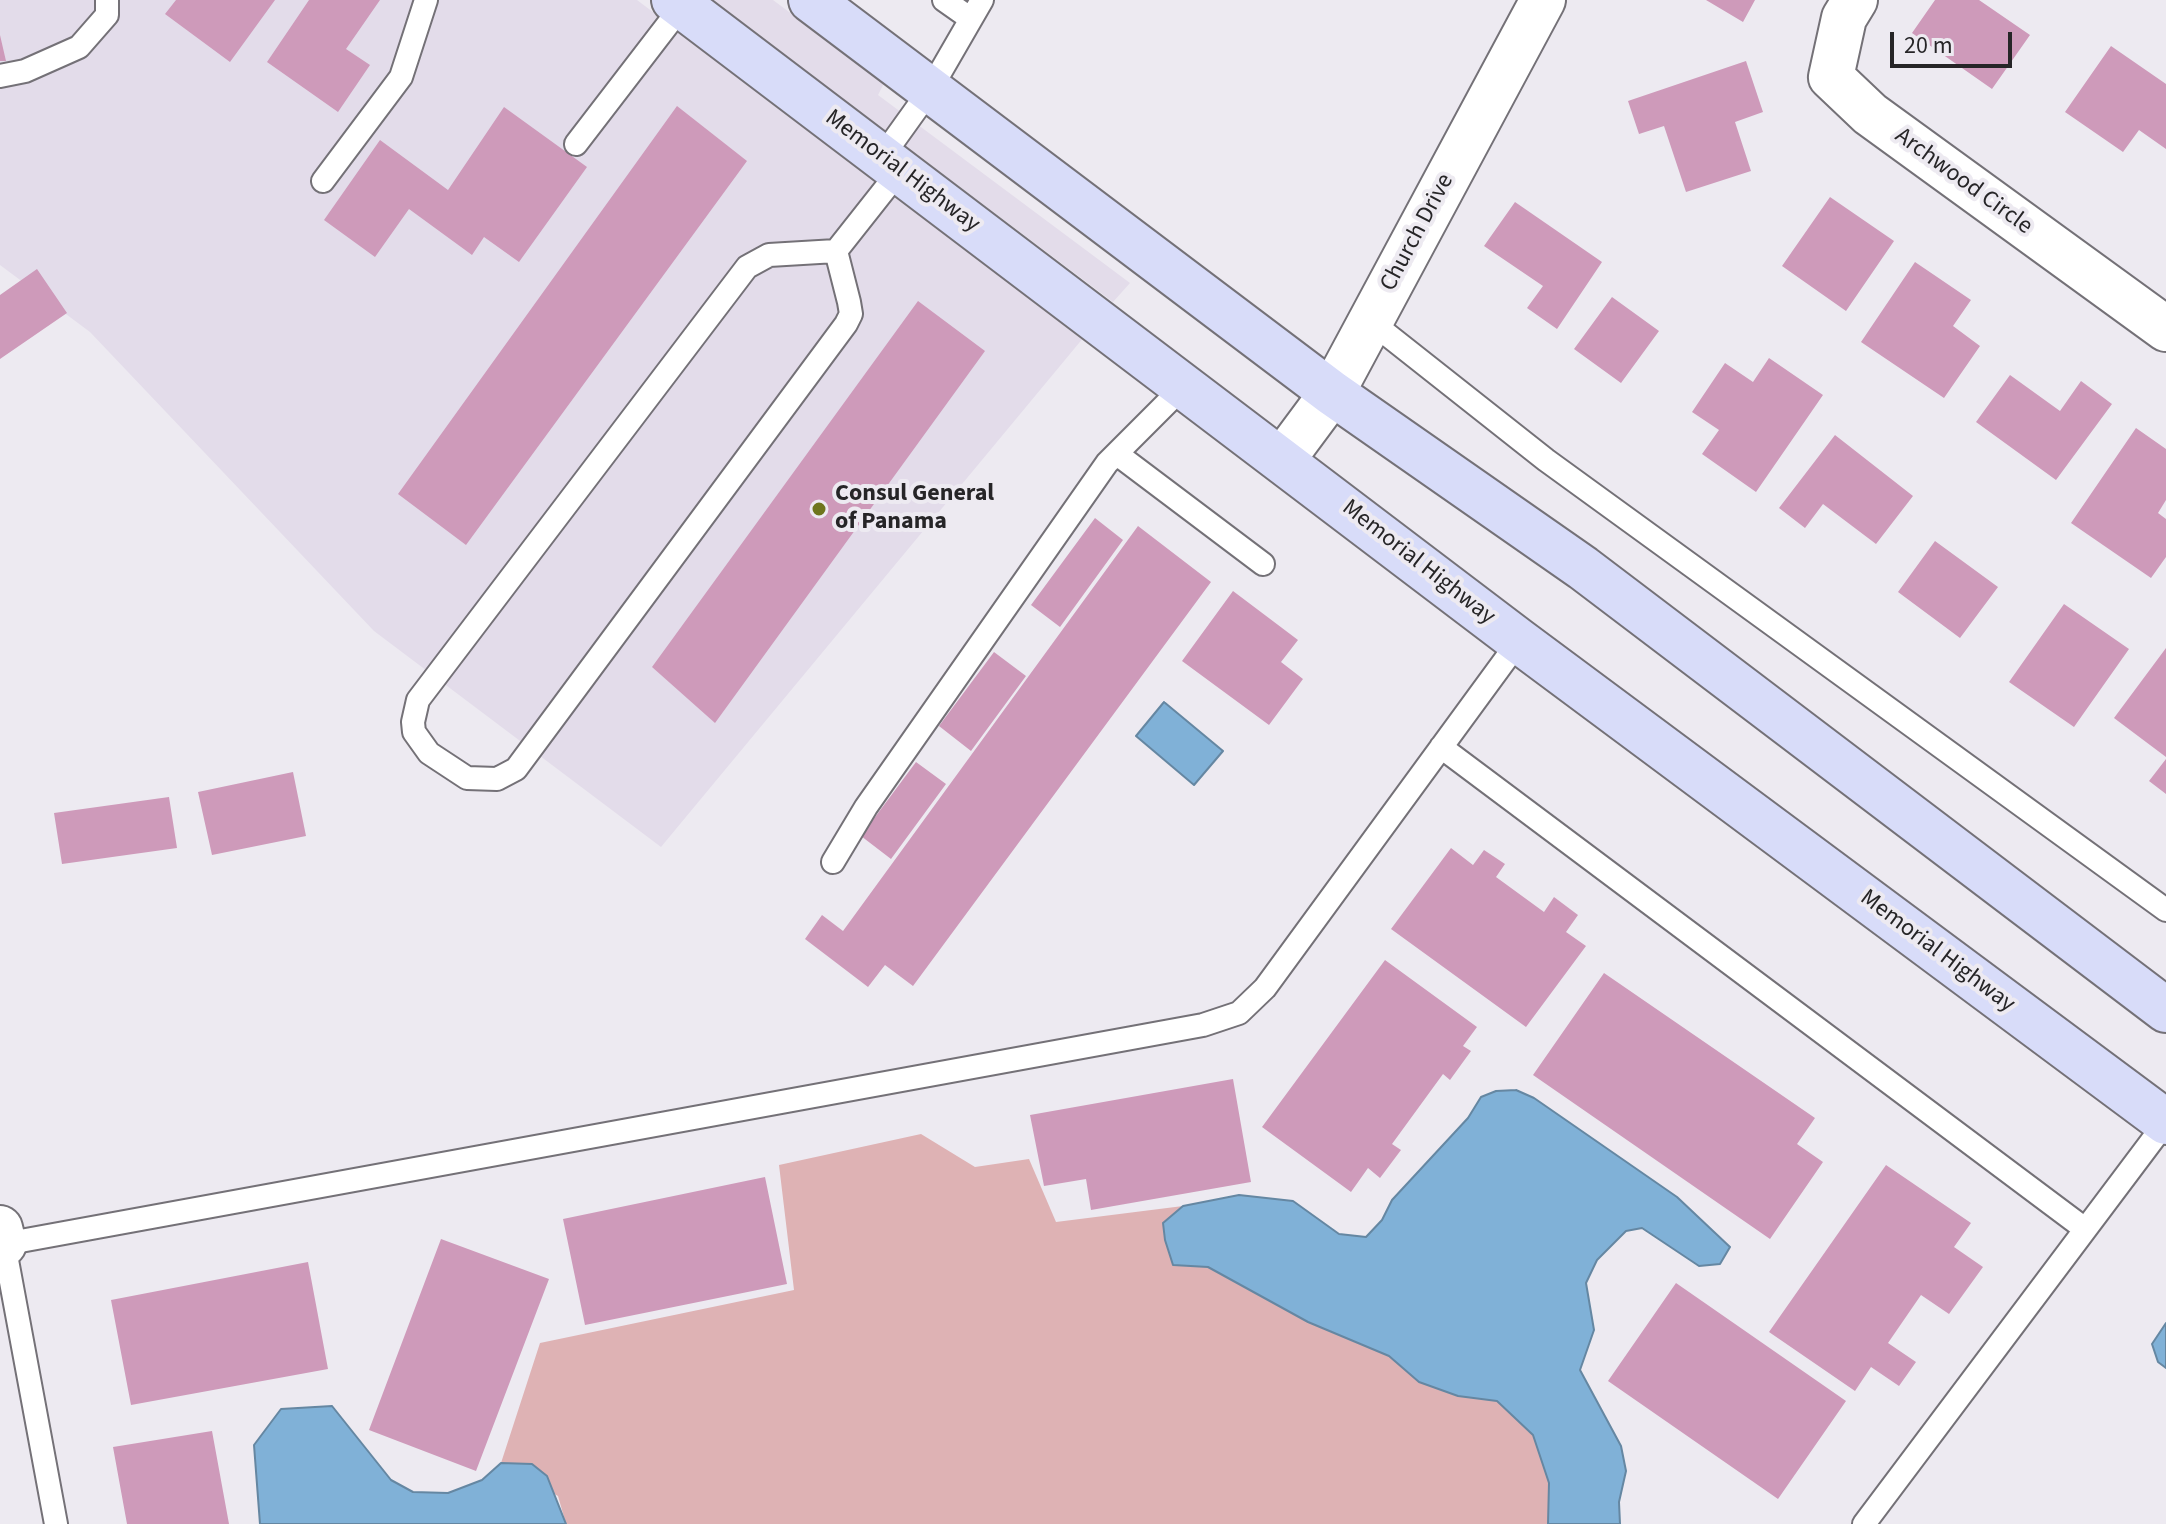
<!DOCTYPE html>
<html>
<head>
<meta charset="utf-8">
<style>
	body { margin:0 }
	#map { position:relative; width:2166px; height:1524px; overflow:hidden; background:#edeaf1; font-family:"Source Sans 3",sans-serif }
	canvas { display:block }
	.scale { position:absolute; left:1890px; top:32px; width:122px; height:36px; box-sizing:border-box; border:4px solid #262527; border-top:0; padding-left:10px; font-size:24px; line-height:28px; white-space:nowrap; color:#262527; -webkit-text-stroke:6px #edeaf1; paint-order:stroke }
</style>
</head>
<body>
<div id="map">
<canvas width="2166" height="1524"></canvas>
<div class="scale">20 m</div>
</div>
<script>
const ctx = document.querySelector('canvas').getContext('2d');
ctx.lineJoin = 'round';
function paint(path, color) {
  ctx.fillStyle = color;
  ctx.fill(path, 'evenodd');
}
function shape(rows) {
  const path = new Path2D();
  for (const r of rows) {
    path.moveTo(r[0], r[1]);
    for (let i = 2; i < r.length; i += 2) path.lineTo(r[i], r[i + 1]);
  }
  return path;
}
function strokePath(path, color, width, dash) {
  ctx.strokeStyle = color;
  ctx.lineWidth = width;
  ctx.lineCap = dash ? 'butt' : 'round';
  ctx.setLineDash(dash || []);
  ctx.stroke(path);
}
function label(font, color, halo, rows, align = 'center') {
  ctx.font = font + ' "Source Sans 3",sans-serif';
  ctx.lineWidth = 8;
  ctx.setLineDash([]);
  ctx.textBaseline = 'middle';
  ctx.strokeStyle = halo;
  ctx.fillStyle = color;
  for (const [text, x, y, turn = 0] of rows) {
    ctx.save();
    ctx.translate(x, y);
    ctx.rotate((+turn || 0) * Math.PI / 180);
    ctx.textAlign = isNaN(turn) ? turn : align;
    if (halo) ctx.strokeText(text, 0, 0);
    ctx.fillText(text, 0, 0);
    ctx.restore();
  }
}
paint(shape([
	[0,0,637,0,1084,337,661,847,374,631,90,332,0,265],
	[711,0,773,0,884,83,878,95,1130,283,1113,302]
]), '#e3dcea');
paint(shape([
	[921,1134,975,1167,1029,1159,1056,1222,1183,1206,1163,1223,1173,1265,1208,1267,1308,1322,1389,1356,1419,1382,1458,1396,1497,1401,1533,1435,1549,1483,1548,1524,566,1524,558,1496,501,1463,540,1343,794,1290,779,1165]
]), '#deb2b4');
const water = shape([
	[1164,702,1223,751,1194,785,1136,736,1164,702],
	[1516,1090,1534,1098,1677,1197,1730,1247,1720,1264,1699,1266,1642,1228,1626,1231,1597,1260,1586,1283,1594,1330,1580,1370,1621,1446,1626,1471,1619,1502,1620,1524,1548,1524,1549,1483,1533,1435,1497,1401,1458,1396,1419,1382,1389,1356,1308,1322,1208,1267,1173,1265,1165,1240,1163,1223,1183,1206,1239,1195,1293,1201,1339,1234,1366,1237,1382,1220,1392,1200,1468,1118,1481,1097,1496,1091,1516,1090],
	[2166,1323,2166,1368,2158,1362,2152,1344,2166,1323],
	[332,1406,391,1480,413,1492,448,1493,482,1480,501,1463,532,1464,547,1476,566,1524,260,1524,254,1445,281,1409,332,1406]
]);
paint(water, '#80b1d7');
strokePath(water, '#6587a2', 2);
paint(shape([
	[176,0,275,0,230,62,165,14],
	[309,0,380,0,346,49,370,65,338,112,267,62],
	[1706,0,1755,0,1743,22],
	[1935,0,1979,0,2030,35,1992,89,1912,33],
	[0,35,6,61,0,61],
	[2111,46,2166,84,2166,149,2139,130,2123,152,2065,112],
	[1746,61,1763,112,1735,122,1751,171,1686,192,1664,126,1639,134,1628,101],
	[677,106,747,161,466,545,398,494],
	[504,107,587,167,519,262,484,237,472,255,409,209,375,257,324,220,380,140,448,190],
	[1830,197,1894,241,1846,311,1782,266],
	[1515,202,1602,262,1557,329,1527,308,1543,286,1484,246],
	[1915,262,1971,300,1953,326,1980,346,1944,398,1861,342],
	[37,269,67,313,0,359,0,295],
	[1612,297,1659,331,1621,383,1574,349],
	[918,301,985,351,715,723,652,667],
	[1769,358,1823,395,1756,492,1702,454,1719,430,1692,412,1725,363,1753,382],
	[2010,375,2060,411,2081,381,2112,404,2056,480,1976,422],
	[2136,428,2166,449,2166,500,2158,513,2166,519,2166,557,2151,578,2071,523],
	[1835,435,1913,496,1876,544,1823,504,1805,528,1779,508],
	[1095,518,1123,540,1060,627,1031,605],
	[1138,526,1211,582,913,986,885,965,868,987,805,939,822,915,843,931],
	[1935,541,1998,587,1960,638,1898,592],
	[1233,591,1298,640,1281,662,1303,679,1269,725,1182,661],
	[2064,604,2129,649,2074,727,2009,682],
	[2166,648,2166,757,2114,718],
	[994,652,1026,676,971,751,939,726],
	[2166,759,2166,794,2149,781],
	[916,762,946,784,891,859,861,836],
	[293,772,306,836,212,855,198,792],
	[169,797,177,848,62,864,54,813],
	[1451,848,1473,865,1484,850,1505,864,1496,877,1544,912,1554,897,1578,915,1566,932,1586,946,1526,1027,1391,929],
	[1385,960,1477,1027,1463,1046,1471,1051,1450,1080,1443,1074,1392,1144,1401,1150,1380,1178,1368,1168,1351,1192,1262,1127],
	[1604,973,1815,1118,1797,1144,1823,1162,1770,1239,1533,1075],
	[1233,1079,1251,1182,1091,1210,1086,1179,1044,1186,1030,1115],
	[1886,1165,1971,1223,1954,1247,1983,1267,1949,1314,1921,1295,1888,1343,1916,1362,1899,1386,1871,1367,1855,1391,1769,1332],
	[765,1177,787,1284,585,1325,563,1219],
	[441,1239,549,1279,476,1471,369,1430],
	[308,1262,328,1369,131,1405,111,1300],
	[1676,1283,1846,1401,1778,1499,1608,1381],
	[212,1431,229,1524,127,1524,113,1447]
]), '#ce9aba');
const service = shape([
	[944,0,971,19],
	[0,76,25,71,79,47,107,15,107,0],
	[576,144,682,6],
	[882,157,930,90,982,0],
	[323,181,401,77,426,0],
	[836,251,849,302,851,314,846,324,516,769,497,779,467,778,429,753,414,732,413,722,418,700,747,267,769,255,836,251],
	[836,251,900,170],
	[1370,321,1546,460,2166,910],
	[1117,454,1263,564],
	[1441,747,2085,1229],
	[833,862,866,807,1107,463,1185,385],
	[56,1524,4,1244,1203,1025,1239,1013,1265,988,1519,641],
	[1864,1524,2166,1122]
]);
const minor = shape([
	[1855,0,1844,18,1831,77,1870,114,2166,329],
	[1283,459,1332,393,1543,0],
	[0,1228,4,1244]
]);
const secondary = shape([
	[674,0,1519,641,2166,1122],
	[811,0,1332,393,1583,568,2166,1010]
]);
strokePath(service, '#747177', 26);
strokePath(minor, '#747177', 48);
strokePath(secondary, '#747177', 48);
strokePath(service, '#fff', 22);
strokePath(minor, '#fff', 44);
strokePath(secondary, '#d8dcf9', 44);
for (const [x, y, r, color] of [
	[819,509,8,"#6e751d"]
]) {
  const dot = new Path2D();
  dot.arc(x, y, r, 0, 2 * Math.PI);
  ctx.fillStyle = color;
  ctx.fill(dot);
  strokePath(dot, '#edeaf1', 3);
}
label('24px', '#262527', '#edeaf1', [
	["Memorial Highway",902,172,37],
	["Archwood Circle",1963,182,36],
	["Church Drive",1418,233,-62],
	["Memorial Highway",1418,563,38],
	["Memorial Highway",1937,952,37]
]);
label('bold 24px', '#262527', '#edeaf1', [
	["Consul General",835,495],
	["of Panama",835,523]
], 'left');
</script>
</body>
</html>
